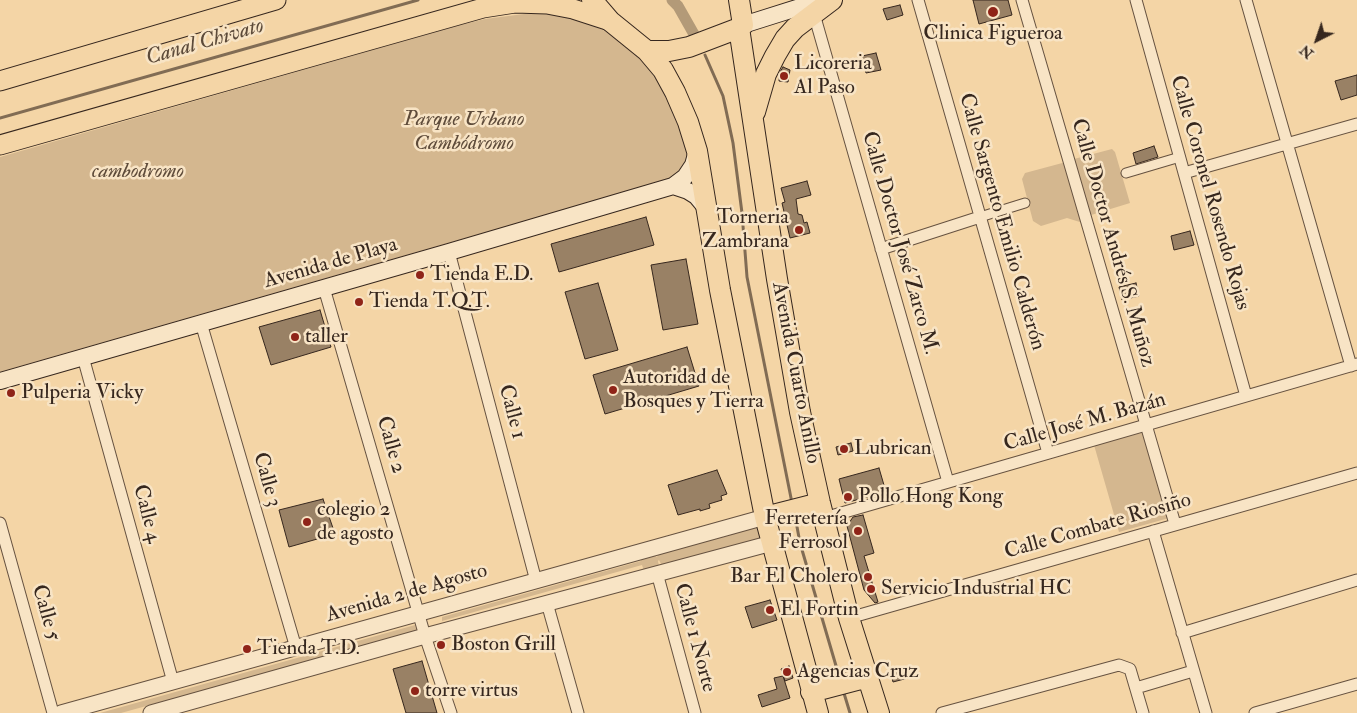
<!DOCTYPE html>
<html>
<head>
<meta charset="utf-8">
<style>
	body { margin:0 }
	#map { position:relative; width:1357px; height:713px; overflow:hidden; background:#f4d5a6; font-family:"IM FELL Double Pica",serif }
	canvas { display:block }
	.north { position:absolute; left:1292px; top:15px; width:50px; height:50px; -webkit-text-stroke:4px #f8e4c5; paint-order:stroke; rotate:221deg; font-size:14px; font-weight:700; line-height:20px; text-align:center; color:#36271e }
	.north::after { content:''; display:block; margin:auto; width:18px; height:22px; background:#36271e; clip-path:polygon(50% 0,100% 100%,50% 72%,0 100%) }
</style>
</head>
<body>
<div id="map">
<canvas width="1357" height="713"></canvas>
<div class="north">N</div>
</div>
<script>
const ctx = document.querySelector('canvas').getContext('2d');
ctx.lineJoin = 'round';
function paint(path, color) {
  ctx.fillStyle = color;
  ctx.fill(path, 'evenodd');
}
function shape(rows) {
  const path = new Path2D();
  for (const r of rows) {
    path.moveTo(r[0], r[1]);
    for (let i = 2; i < r.length; i += 2) path.lineTo(r[i], r[i + 1]);
  }
  return path;
}
function strokePath(path, color, width, dash) {
  ctx.strokeStyle = color;
  ctx.lineWidth = width;
  ctx.lineCap = dash ? 'butt' : 'round';
  ctx.setLineDash(dash || []);
  ctx.stroke(path);
}
function label(font, color, halo, rows, align = 'center') {
  ctx.font = font + ' "IM FELL Double Pica",serif';
  ctx.lineWidth = 5;
  ctx.setLineDash([]);
  ctx.textBaseline = 'middle';
  ctx.strokeStyle = halo;
  ctx.fillStyle = color;
  for (const [text, x, y, turn = 0] of rows) {
    ctx.save();
    ctx.translate(x, y);
    ctx.rotate((+turn || 0) * Math.PI / 180);
    ctx.textAlign = isNaN(turn) ? turn : align;
    if (halo) ctx.strokeText(text, 0, 0);
    ctx.fillText(text, 0, 0);
    ctx.restore();
  }
}
paint(shape([
	[547,11,577,19,608,32,637,55,657,76,690,145,687,161,681,171,670,178,518,223,0,372,0,157,456,26,485,19],
	[1112,149,1115,152,1130,203,1091,215,1074,159],
	[1066,162,1083,223,1067,218,1041,226,1033,221,1022,179,1025,173],
	[1145,432,1169,518,1119,532,1094,445],
	[759,523,763,539,662,566,659,560,658,561,659,566,644,571,642,565,442,621,442,617,641,561,640,558,655,553,656,557,658,556,657,552],
	[415,625,417,631,121,713,100,713]
]), '#d4b78f');
strokePath(shape([
	[705,55,723,96,733,143,742,213,747,277,792,503],
	[0,118,418,0],
	[795,516,800,543,839,676],
	[843,690,850,713]
]), '#816c54', 3);
strokePath(shape([
	[672,0,678,6,695,36]
]), '#b39a78', 11);
const building = shape([
	[973,0,1008,0,1012,15,979,24,973,0],
	[900,5,903,15,887,20,883,9,900,5],
	[876,53,881,70,866,73,862,56,876,53],
	[783,67,790,70,788,82,779,81,780,72,783,67],
	[1357,75,1357,95,1341,100,1335,81,1357,75],
	[1154,146,1158,157,1136,164,1133,153,1154,146],
	[807,181,811,195,796,199,798,214,802,215,804,223,807,222,810,233,790,238,782,203,785,202,781,188,807,181],
	[646,217,654,245,559,272,551,244,646,217],
	[1190,231,1194,245,1174,250,1171,236,1190,231],
	[686,259,698,324,663,330,651,265,686,259],
	[598,283,618,350,585,359,565,292,598,283],
	[1136,283,1139,296,1122,300,1119,287,1136,283],
	[320,310,331,347,271,365,259,327,320,310],
	[687,347,699,386,605,414,593,375,687,347],
	[851,443,853,451,838,455,836,447,851,443],
	[879,468,886,492,845,503,839,479,879,468],
	[717,470,727,494,721,496,722,500,709,504,710,508,700,511,700,509,678,515,668,485,717,470],
	[323,499,335,534,289,547,279,510,323,499],
	[863,515,874,553,864,556,878,602,875,603,864,590,847,526,853,517,863,515],
	[770,600,777,620,752,628,745,607,770,600],
	[422,661,437,713,406,713,393,669,422,661],
	[789,666,793,678,785,681,781,669,789,666],
	[909,669,912,677,893,682,891,674,909,669],
	[783,676,790,698,762,707,758,695,777,689,774,678,783,676]
]);
paint(building, '#998165');
strokePath(building, '#36271e', 1);
const pedestrian = shape([
	[1126,173,1180,157],
	[980,217,1025,203]
]);
const minor = shape([
	[918,0,1048,453],
	[1022,0,1175,524],
	[1136,0,1246,396],
	[1246,0,1351,366],
	[814,14,948,482],
	[1184,173,1357,124],
	[881,249,980,217],
	[449,252,536,581],
	[324,288,425,636,451,713],
	[201,323,296,648],
	[83,357,173,682],
	[824,518,1357,364],
	[0,523,53,713],
	[1153,531,1206,713],
	[657,573,695,713],
	[547,603,578,713],
	[849,618,1357,473],
	[1182,633,1357,580],
	[1136,688,1193,671],
	[942,713,1119,665,1130,669,1143,713],
	[1255,713,1357,684]
]);
const tertiary = shape([
	[61,713,765,517],
	[151,713,425,636,772,543]
]);
const secondary = shape([
	[743,25,822,0],
	[673,186,688,191,696,196,706,208],
	[0,381,449,252,673,186,685,177,693,165,697,151]
]);
const primary = shape([
	[0,81,276,0],
	[0,145,483,8,515,3,547,4,573,9,610,21]
]);
const trunk = shape([
	[592,0,610,21,647,51,663,70,675,92,688,122,697,151,720,290,765,517,818,713],
	[739,28,777,279,800,412,820,503,849,618,879,713],
	[647,51,669,51,689,47,739,28,743,25,739,0],
	[755,112,766,74,775,56,785,39,795,28,832,0],
	[765,517,820,503],
	[811,692,868,677]
]);
strokePath(pedestrian, '#665240', 11);
strokePath(minor, '#665240', 13);
strokePath(tertiary, '#665240', 17);
strokePath(secondary, '#36271e', 18);
strokePath(primary, '#36271e', 21);
strokePath(trunk, '#36271e', 22);
strokePath(pedestrian, '#f8e4c5', 9);
strokePath(minor, '#f8e4c5', 11);
strokePath(tertiary, '#f8e4c5', 15);
strokePath(secondary, '#f8e4c5', 16);
strokePath(primary, '#f4d5a6', 19);
strokePath(trunk, '#f4d5a6', 20);
for (const [x, y, r, color] of [
	[993,12,6,"#8f2418"],
	[784,76,5,"#8f2418"],
	[799,230,5,"#8f2418"],
	[420,275,5,"#8f2418"],
	[359,302,5,"#8f2418"],
	[295,337,5,"#8f2418"],
	[613,390,5,"#8f2418"],
	[11,393,5,"#8f2418"],
	[844,449,5,"#8f2418"],
	[848,497,5,"#8f2418"],
	[307,522,5,"#8f2418"],
	[858,531,5,"#8f2418"],
	[868,577,5,"#8f2418"],
	[871,589,5,"#8f2418"],
	[770,610,5,"#8f2418"],
	[441,645,5,"#8f2418"],
	[247,649,5,"#8f2418"],
	[787,672,5,"#8f2418"],
	[415,691,5,"#8f2418"]
]) {
  const dot = new Path2D();
  dot.arc(x, y, r, 0, 2 * Math.PI);
  ctx.fillStyle = color;
  ctx.fill(dot);
  strokePath(dot, '#f8e4c5', 2);
}
label('21px', '#36271e', '#f8e4c5', [
	["Clinica Figueroa",993,34,"center"],
	["Licoreria",794,64],
	["Al Paso",794,88],
	["Torneria",789,218,"right"],
	["Zambrana",789,242,"right"],
	["Tienda E.D.",430,275],
	["Tienda T.Q.T.",369,302],
	["taller",305,337],
	["Autoridad de",623,378],
	["Bosques y Tierra",623,402],
	["Pulperia Vicky",21,393],
	["Lubrican",854,449],
	["Pollo Hong Kong",858,497],
	["colegio 2",317,510],
	["de agosto",317,534],
	["Ferretería",848,519,"right"],
	["Ferrosol",848,543,"right"],
	["Bar El Cholero",858,577,"right"],
	["Servicio Industrial HC",881,589],
	["El Fortin",780,610],
	["Boston Grill",451,645],
	["Tienda T.D.",257,649],
	["Agencias Cruz",797,672],
	["torre virtus",425,691]
], 'left');
label('italic 21px', '#5e4b3a', '#f8e4c5', [
	["Parque Urbano",464,120],
	["Cambódromo",464,144],
	["cambodromo",138,172]
]);
label('21px', '#36271e', '#f8e4c5', [
	["Calle Coronel Rosendo Rojas",1209,193,74],
	["Calle Sargento Emilio Calderón",1001,222,74],
	["Calle Doctor José Zarco M.",899,243,74],
	["Calle Doctor Andrés S. Muñoz",1112,243,74],
	["Avenida de Playa",331,264,-16],
	["Avenida Cuarto Anillo",795,373,79],
	["Calle 1",511,412,75],
	["Calle José M. Bazán",1085,423,-16],
	["Calle 2",390,445,74],
	["Calle 3",266,480,74],
	["Calle 4",146,514,75],
	["Calle Combate Riosiño",1098,527,-16],
	["Avenida 2 de Agosto",407,594,-16],
	["Calle 5",45,613,74],
	["Calle 1 Norte",694,638,75]
]);
label('italic 22px', '#5c4a39', '#f8e4c5', [
	["Canal Chivato",205,43,-16]
]);
</script>
</body>
</html>
